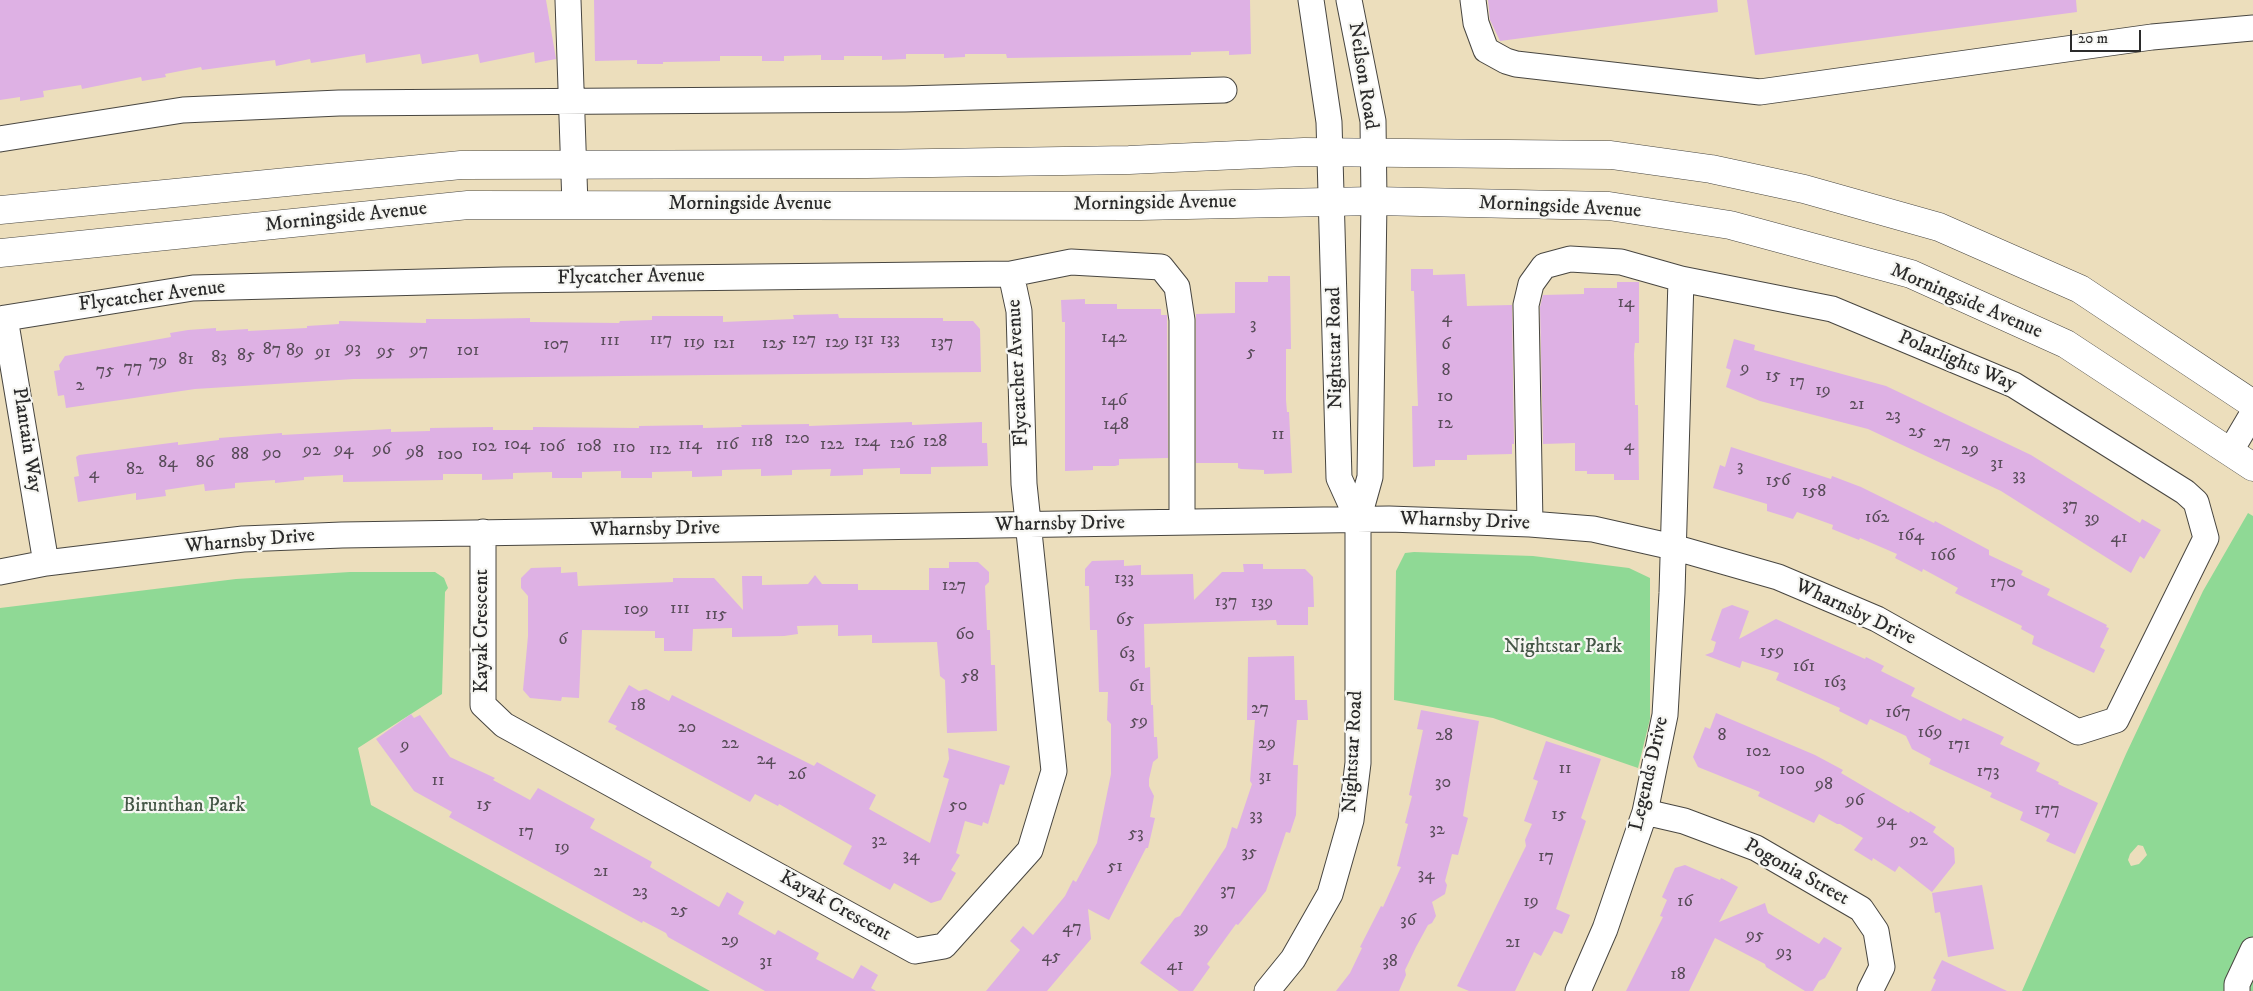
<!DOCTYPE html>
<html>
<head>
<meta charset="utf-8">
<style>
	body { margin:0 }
	#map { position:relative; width:2253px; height:991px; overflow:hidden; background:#ecdebc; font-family:"IM FELL DW Pica",serif }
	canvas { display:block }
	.scale { position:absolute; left:2070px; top:30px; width:71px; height:22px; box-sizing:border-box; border:2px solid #2b2b2b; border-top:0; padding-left:6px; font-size:15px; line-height:18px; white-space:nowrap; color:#2b2b2b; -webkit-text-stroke:4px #f6f6f2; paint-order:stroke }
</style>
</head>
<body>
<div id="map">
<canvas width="2253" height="991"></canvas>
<div class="scale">20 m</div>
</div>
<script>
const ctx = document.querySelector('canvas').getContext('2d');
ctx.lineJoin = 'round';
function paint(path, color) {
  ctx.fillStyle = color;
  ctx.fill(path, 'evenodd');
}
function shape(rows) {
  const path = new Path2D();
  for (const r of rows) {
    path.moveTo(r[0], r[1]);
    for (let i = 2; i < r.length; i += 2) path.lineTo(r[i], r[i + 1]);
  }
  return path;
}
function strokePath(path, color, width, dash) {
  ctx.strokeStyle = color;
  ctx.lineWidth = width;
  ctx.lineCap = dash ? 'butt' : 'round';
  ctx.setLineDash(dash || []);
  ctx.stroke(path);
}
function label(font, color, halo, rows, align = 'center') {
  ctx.font = font + ' "IM FELL DW Pica",serif';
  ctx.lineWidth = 4.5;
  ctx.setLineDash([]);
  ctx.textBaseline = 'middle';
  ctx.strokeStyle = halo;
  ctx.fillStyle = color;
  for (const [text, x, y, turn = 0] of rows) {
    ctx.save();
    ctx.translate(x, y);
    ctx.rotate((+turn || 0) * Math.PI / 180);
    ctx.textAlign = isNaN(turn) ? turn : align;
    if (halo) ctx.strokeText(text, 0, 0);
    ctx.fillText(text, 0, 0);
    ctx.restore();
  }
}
paint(shape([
	[2248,513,2253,516,2253,991,2022,991,2126,754,2203,591],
	[2138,845,2143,846,2147,855,2139,864,2131,866,2128,860,2130,854],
	[1414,552,1533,556,1629,568,1650,578,1650,719,1638,768,1493,718,1394,700,1396,571,1405,553],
	[350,572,435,572,444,578,448,588,445,592,442,694,358,748,371,805,710,991,0,991,0,608,236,579]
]), '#8fd995');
paint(shape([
	[0,0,546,0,556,59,535,63,534,52,480,63,478,54,422,64,420,54,366,63,365,54,311,63,310,59,276,66,275,60,202,70,201,67,165,74,166,77,142,81,141,77,82,89,81,85,43,91,44,97,20,101,20,97,0,100],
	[594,0,1250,0,1251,54,1229,55,1229,51,1191,52,1191,55,1007,58,1006,54,965,54,965,57,944,58,944,54,906,54,906,59,882,60,882,56,844,56,844,60,821,60,821,55,784,56,784,61,762,61,762,56,720,56,720,61,663,62,663,64,637,64,637,60,595,61],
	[1488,0,1717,0,1718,12,1500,41,1490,20],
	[1747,0,2076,0,2077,12,1755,55],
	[1411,269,1433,269,1433,275,1465,274,1467,306,1512,305,1514,444,1512,444,1512,454,1467,455,1467,460,1435,460,1435,466,1413,467,1412,406,1418,406,1414,291,1411,291],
	[1268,276,1290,276,1291,349,1286,349,1286,400,1287,412,1289,412,1292,473,1264,474,1264,470,1241,469,1238,468,1238,463,1196,463,1196,314,1235,313,1235,282,1268,282],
	[1617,282,1639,282,1639,343,1635,343,1634,354,1635,405,1638,405,1639,480,1614,480,1614,474,1587,474,1587,471,1575,471,1575,443,1543,444,1540,307,1543,295,1584,294,1584,288,1617,288],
	[1085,299,1085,304,1117,304,1117,309,1161,309,1161,315,1167,315,1168,458,1119,459,1119,465,1115,466,1093,466,1093,470,1065,471,1065,322,1062,322,1061,300],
	[838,314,839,318,943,318,943,321,973,321,980,329,981,372,354,379,195,389,66,408,64,395,58,396,54,371,60,370,59,365,65,356,171,337,170,333,188,330,216,328,216,331,248,329,248,331,307,328,307,326,339,324,339,321,426,323,426,319,471,319,530,318,530,322,619,323,620,321,652,320,652,316,723,316,723,322,794,319,793,315],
	[1734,339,1755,345,1754,350,1886,386,2031,455,2140,523,2142,519,2161,530,2144,559,2140,556,2131,573,2001,491,1868,429,1760,401,1726,387,1731,370,1726,368],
	[912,422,912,425,982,422,982,443,987,443,988,466,931,467,931,474,900,474,900,468,863,469,863,475,830,476,831,469,792,470,792,475,761,476,761,469,722,470,722,476,692,477,692,471,652,472,652,478,621,478,621,471,582,472,582,478,552,478,552,472,513,473,513,479,482,480,482,474,443,474,443,480,396,481,343,482,343,475,304,477,304,480,275,483,275,480,235,483,235,488,205,491,204,484,165,490,166,496,136,500,136,493,78,502,74,477,79,476,76,457,79,455,178,442,178,445,219,440,219,438,282,433,282,435,391,429,391,432,430,431,430,428,493,427,493,430,533,430,533,427,639,428,639,426,703,425,703,428,742,427,741,425,809,424,809,426],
	[1731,447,1831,479,1832,476,1861,487,1934,523,1935,521,1989,550,1989,555,2023,571,2021,575,2050,589,2047,595,2107,625,2106,627,2109,628,2100,647,2105,650,2094,673,2032,644,2034,636,2021,629,2022,626,1955,593,1958,588,1923,569,1922,572,1895,558,1897,554,1860,538,1859,540,1832,529,1833,525,1797,512,1793,519,1767,511,1767,504,1713,488,1720,465,1725,467],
	[1124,560,1124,566,1141,565,1141,575,1193,574,1194,600,1222,572,1244,572,1243,564,1263,564,1263,569,1305,569,1313,577,1314,607,1308,607,1308,625,1277,625,1276,620,1144,624,1145,668,1150,667,1151,705,1153,705,1154,737,1157,737,1158,758,1153,762,1149,779,1149,786,1154,796,1150,817,1155,818,1148,848,1146,848,1109,920,1088,909,1091,939,1047,991,986,991,1020,950,1010,941,1023,926,1033,935,1065,896,1073,880,1076,882,1097,843,1111,774,1111,724,1107,720,1108,692,1099,692,1097,630,1090,630,1089,586,1085,586,1085,569,1092,561],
	[949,562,978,562,989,572,989,582,985,586,987,630,990,630,991,665,995,665,997,731,947,733,945,680,940,676,937,642,872,643,872,635,838,636,838,625,797,626,798,634,784,636,732,637,732,628,693,629,692,651,664,651,664,638,655,638,655,631,582,630,579,698,562,697,561,701,530,698,523,690,528,636,528,596,521,588,521,578,531,568,561,567,561,573,577,572,578,586,673,582,673,578,714,578,743,610,742,576,762,576,762,585,808,584,815,575,822,584,858,584,858,590,929,590,929,568,949,568],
	[1732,605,1749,611,1739,639,1776,619,1865,659,1866,657,1884,666,1881,671,1915,688,1911,696,1961,721,1963,718,2004,737,2000,744,2040,763,2036,771,2059,782,2058,784,2098,803,2075,854,2046,841,2050,834,2020,820,2023,812,1990,797,1992,793,1929,764,1931,759,1912,749,1906,736,1870,719,1867,725,1839,711,1840,708,1776,680,1779,673,1742,661,1740,668,1705,655,1713,652,1716,642,1711,640,1722,609],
	[1294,656,1295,700,1307,700,1308,720,1297,720,1293,765,1298,765,1296,815,1290,833,1286,832,1266,891,1238,925,1236,924,1207,964,1210,967,1193,991,1179,991,1140,963,1175,918,1180,916,1226,847,1232,827,1237,829,1252,784,1250,781,1255,720,1247,720,1248,657],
	[629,685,639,691,646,689,669,701,672,695,814,766,817,762,876,795,869,809,930,843,949,779,943,777,949,759,948,748,1010,766,1004,785,1000,784,988,824,983,822,982,826,965,821,956,853,960,855,951,870,956,873,941,900,931,903,894,883,890,890,843,864,852,846,779,804,778,806,755,794,750,802,615,729,617,726,608,722],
	[1421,710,1479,721,1463,816,1468,818,1458,855,1452,854,1445,881,1447,885,1445,894,1432,902,1436,916,1432,923,1428,925,1416,947,1405,970,1406,975,1399,991,1336,991,1350,973,1362,948,1360,947,1381,906,1383,907,1401,867,1397,866,1408,824,1405,823,1412,796,1409,795,1423,730,1417,729],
	[1716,713,1815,755,1843,770,1841,773,1909,813,1910,811,1936,827,1933,832,1954,848,1955,863,1932,892,1899,866,1895,872,1873,858,1872,861,1854,850,1863,838,1840,824,1837,824,1819,814,1814,823,1758,796,1760,792,1698,767,1693,757,1705,727,1710,729],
	[411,714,414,718,420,715,450,757,495,778,493,780,530,800,538,788,567,804,595,819,590,828,652,862,650,867,719,907,727,892,744,902,738,914,775,935,778,930,819,953,816,959,853,979,861,965,878,975,871,988,876,991,765,991,668,937,666,933,643,921,642,923,449,817,452,812,414,791,376,739],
	[1546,741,1601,759,1581,818,1586,821,1556,909,1570,915,1562,934,1554,931,1541,956,1534,952,1515,991,1469,991,1457,986,1526,846,1525,840,1532,824,1524,821,1538,781,1533,779],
	[1685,865,1720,880,1721,878,1738,887,1719,922,1765,903,1768,913,1819,944,1824,937,1842,948,1825,978,1819,981,1813,991,1805,991,1766,967,1765,964,1715,938,1689,991,1626,991,1663,917,1660,916,1667,900,1662,897,1675,868],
	[1982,885,1994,949,1948,957,1940,912,1935,913,1932,893],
	[1942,960,2007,991,1931,991,1936,980,1933,978]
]), '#deb1e4');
const minor = shape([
	[568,0,575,205],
	[1311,0,1329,122,1339,478,1358,520],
	[1473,0,1476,23,1486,50,1506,61,1516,64,1760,92,2152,37,2253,28],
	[0,139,183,110,339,103,905,99,1224,90],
	[5,318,46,563],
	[0,319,193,288,503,280,1011,274,1071,262,1161,267,1177,287,1182,320,1182,522],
	[2230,452,2253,413],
	[483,532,483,705,504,725,915,951,944,946,1030,850,1054,771,1024,484,1019,311,1011,274],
	[0,572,46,563,243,539,342,535,1389,519,1530,524,1593,529,1673,547,1778,577,1877,619,2078,732,2116,720,2206,538,2196,502,2185,492,2014,385,1832,309,1681,279,1621,262,1570,259,1544,266,1531,284,1526,305,1530,524],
	[1645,812,1684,821,1756,848,1861,909,1876,931,1882,967,1870,991],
	[1267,991,1293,959,1330,894,1351,820,1358,763,1358,520,1370,477,1374,201,1373,121,1349,0],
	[1578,991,1605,929,1645,812,1665,715,1672,593,1681,279],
	[2237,991,2237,984,2253,950]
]);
const major = shape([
	[0,210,461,165,867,164,1129,160,1304,152,1611,155,1711,169,1804,189,1939,227,2080,289,2253,404],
	[0,253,468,205,1140,206,1374,201,1609,206,1730,225,1911,274,2066,344,2253,467]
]);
strokePath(minor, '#484641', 27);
strokePath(major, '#484641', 29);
strokePath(minor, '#fff', 25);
strokePath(major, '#fff', 28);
label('18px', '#584c59', null, [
	["14",1626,303],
	["4",1447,318],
	["3",1253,325],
	["142",1114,338],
	["117",661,340],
	["127",804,340],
	["131",864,340],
	["133",890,340],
	["111",610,341],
	["119",694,343],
	["129",837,343],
	["137",942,343],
	["121",724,344],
	["125",774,344],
	["107",556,345],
	["6",1446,345],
	["93",353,349],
	["87",272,350],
	["89",295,351],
	["97",419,351],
	["101",468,351],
	["95",386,352],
	["91",323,353],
	["5",1251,353],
	["85",246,356],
	["83",219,358],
	["81",186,360],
	["79",158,362],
	["77",133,368],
	["9",1745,369],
	["75",105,371],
	["8",1446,371],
	["15",1773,376],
	["17",1797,382],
	["2",80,386],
	["19",1823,391],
	["10",1445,397],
	["146",1114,401],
	["21",1857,405],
	["23",1893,416],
	["12",1445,424],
	["148",1116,425],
	["25",1917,432],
	["11",1278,435],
	["120",797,439],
	["118",762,442],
	["124",867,442],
	["128",935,442],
	["27",1942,443],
	["126",902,444],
	["104",517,445],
	["114",690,445],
	["116",727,445],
	["122",832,445],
	["4",1629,446],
	["102",484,447],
	["106",552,447],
	["108",589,447],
	["110",624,448],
	["94",344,450],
	["96",382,450],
	["112",660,450],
	["29",1970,450],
	["92",312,451],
	["98",415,453],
	["90",272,454],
	["88",240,455],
	["100",450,455],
	["84",168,463],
	["86",205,463],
	["31",1997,464],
	["3",1740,467],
	["82",135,470],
	["4",94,474],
	["33",2019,476],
	["156",1778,481],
	["158",1814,492],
	["37",2070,506],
	["162",1877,518],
	["39",2092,519],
	["164",1911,536],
	["41",2119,538],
	["166",1943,556],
	["133",1124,579],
	["170",2003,583],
	["127",954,586],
	["137",1226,602],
	["139",1262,603],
	["111",680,609],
	["109",636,610],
	["115",716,615],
	["65",1125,620],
	["60",965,635],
	["6",563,640],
	["159",1772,652],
	["63",1127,654],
	["161",1804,667],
	["58",970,677],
	["163",1835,683],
	["61",1137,687],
	["18",638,706],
	["27",1260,709],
	["167",1898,713],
	["59",1139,722],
	["20",687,728],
	["169",1930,733],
	["28",1444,736],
	["8",1722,736],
	["22",730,744],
	["29",1267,744],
	["171",1959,745],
	["9",405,746],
	["102",1758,752],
	["24",766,760],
	["11",1565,769],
	["100",1792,770],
	["173",1988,772],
	["26",797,775],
	["31",1265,777],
	["11",438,781],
	["30",1443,783],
	["98",1824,785],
	["96",1855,801],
	["15",484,805],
	["50",958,806],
	["177",2047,810],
	["15",1559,815],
	["33",1256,816],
	["94",1887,821],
	["32",1437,830],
	["17",526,832],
	["53",1136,834],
	["32",879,841],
	["92",1919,841],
	["19",562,848],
	["35",1249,853],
	["34",911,856],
	["17",1546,857],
	["51",1115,867],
	["21",601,872],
	["34",1426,875],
	["37",1228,891],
	["23",640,892],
	["19",1531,902],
	["16",1685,902],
	["25",679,911],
	["36",1408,921],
	["47",1072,928],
	["39",1201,929],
	["95",1755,936],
	["29",730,941],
	["21",1513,943],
	["93",1784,953],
	["45",1051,957],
	["31",766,962],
	["38",1390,962],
	["41",1175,966],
	["18",1678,975]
]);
label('20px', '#2b2b2b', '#f6f6f2', [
	["Neilson Road",1362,76,81],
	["Morningside Avenue",1155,204,-1],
	["Morningside Avenue",750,205],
	["Morningside Avenue",1560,208,3],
	["Morningside Avenue",346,218,-6],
	["Flycatcher Avenue",631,278,-1],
	["Flycatcher Avenue",152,297,-7],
	["Morningside Avenue",1966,302,23],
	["Nightstar Road",1336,348,-91],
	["Polarlights Way",1957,362,23],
	["Flycatcher Avenue",1019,373,-93],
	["Plantain Way",26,440,81],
	["Wharnsby Drive",1465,522,2],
	["Wharnsby Drive",1060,525,-1],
	["Wharnsby Drive",655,530,-1],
	["Wharnsby Drive",250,542,-5],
	["Wharnsby Drive",1855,613,25],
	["Kayak Crescent",483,631,-90],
	["Nightstar Road",1354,752,-87],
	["Legends Drive",1650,774,-77],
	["Pogonia Street",1796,873,29],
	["Kayak Crescent",835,907,29]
]);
label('20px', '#445646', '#f6f6f2', [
	["Nightstar Park",1563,648],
	["Birunthan Park",184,807]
]);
</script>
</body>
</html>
